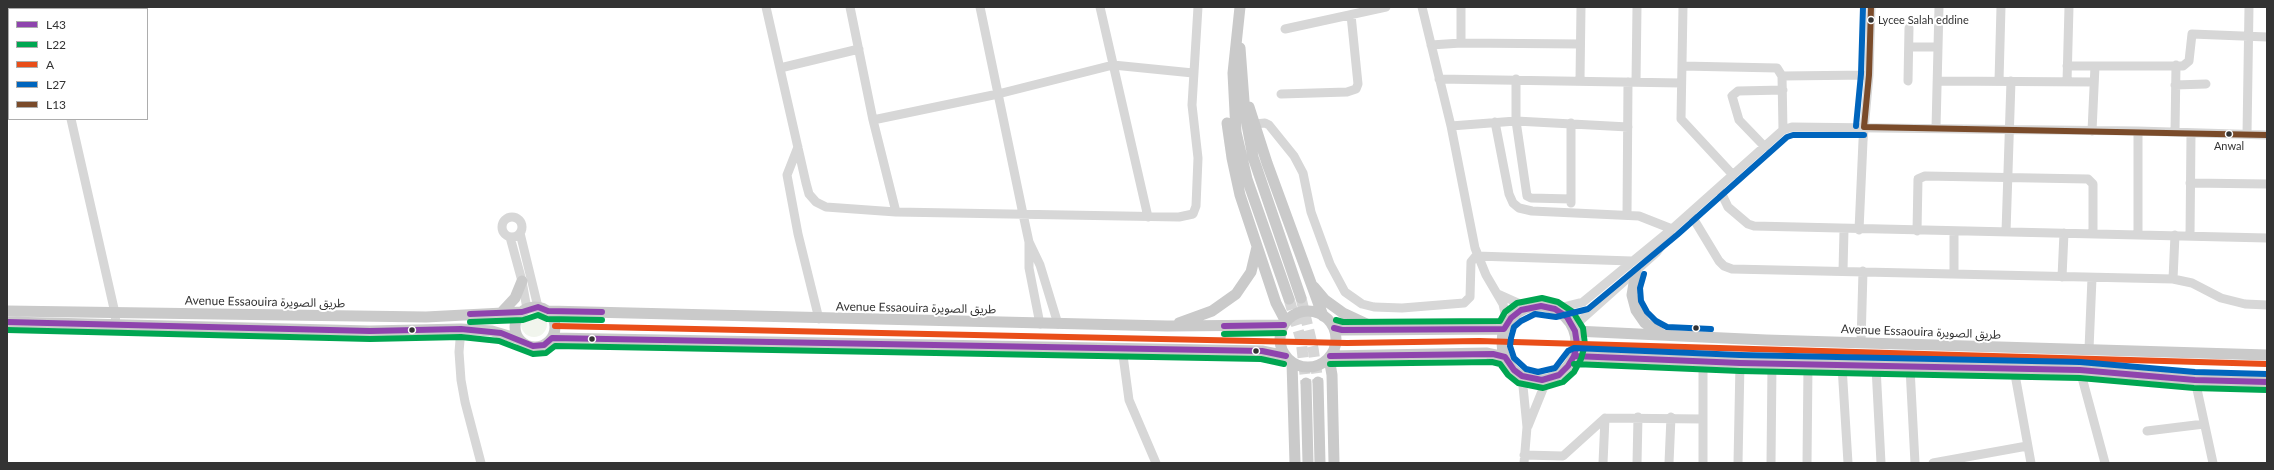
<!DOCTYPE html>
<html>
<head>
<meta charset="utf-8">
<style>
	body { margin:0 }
	#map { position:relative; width:2274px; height:470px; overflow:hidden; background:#fff; font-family:Lato,sans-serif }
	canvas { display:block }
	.frame { position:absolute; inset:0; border:8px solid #333; pointer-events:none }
	.legend { position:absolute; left:8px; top:8px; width:140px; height:112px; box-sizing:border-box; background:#fff; border:1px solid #adadad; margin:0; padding:5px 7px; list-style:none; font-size:12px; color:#333 }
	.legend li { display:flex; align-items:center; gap:8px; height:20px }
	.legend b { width:20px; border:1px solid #adadad }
</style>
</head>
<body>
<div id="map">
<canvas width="2274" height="470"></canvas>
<div class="frame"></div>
<ul class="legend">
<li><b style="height:5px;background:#8e44ad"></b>L43</li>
<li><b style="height:5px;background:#00a651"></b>L22</li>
<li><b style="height:5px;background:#e94e19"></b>A</li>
<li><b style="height:5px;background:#0065bd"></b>L27</li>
<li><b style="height:5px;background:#7a4b2a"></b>L13</li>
</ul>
</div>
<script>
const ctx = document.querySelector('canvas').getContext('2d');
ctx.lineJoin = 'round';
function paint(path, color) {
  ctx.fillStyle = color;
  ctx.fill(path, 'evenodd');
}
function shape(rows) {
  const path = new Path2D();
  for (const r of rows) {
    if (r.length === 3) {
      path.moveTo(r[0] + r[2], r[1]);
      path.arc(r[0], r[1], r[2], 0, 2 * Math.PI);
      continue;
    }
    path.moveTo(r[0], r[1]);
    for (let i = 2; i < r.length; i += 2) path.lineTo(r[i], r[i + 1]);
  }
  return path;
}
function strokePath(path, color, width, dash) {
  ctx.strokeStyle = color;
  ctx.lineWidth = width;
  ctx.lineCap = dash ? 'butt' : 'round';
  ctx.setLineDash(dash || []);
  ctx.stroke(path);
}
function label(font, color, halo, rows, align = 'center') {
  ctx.font = font + ' Lato,"Noto Sans Arabic",sans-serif';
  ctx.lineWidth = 4;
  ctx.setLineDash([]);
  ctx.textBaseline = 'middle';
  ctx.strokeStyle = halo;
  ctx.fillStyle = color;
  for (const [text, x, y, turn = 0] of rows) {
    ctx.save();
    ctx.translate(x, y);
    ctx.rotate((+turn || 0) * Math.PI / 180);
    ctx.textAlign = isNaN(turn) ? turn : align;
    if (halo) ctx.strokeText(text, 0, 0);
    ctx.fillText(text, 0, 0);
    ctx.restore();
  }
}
paint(shape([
	[534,324,13]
]), '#f1f5ed');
strokePath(shape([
	[1301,298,1313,348,1318,382],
	[1289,299,1301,340,1306,383]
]), '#d6d6d6', 11, [11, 5.5]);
strokePath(shape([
	[44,7,45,9],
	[766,7,806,183,809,194,816,202,826,207,896,212,1179,217,1193,214,1196,206,1198,158,1192,105,1198,7],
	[850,7,873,120,896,212],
	[980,7,1023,214,1029,242,1040,265,1058,324],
	[1100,7,1148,217],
	[1422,7,1451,126,1475,248,1486,275,1503,304,1507,323],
	[1461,7,1461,43],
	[1683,7,1681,119,1733,175],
	[1285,29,1386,7],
	[1431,45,1461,43,1580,44],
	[1909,47,1938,47],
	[1682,66,1777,68,1782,76,1783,130],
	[2067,66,2183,66,2189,61,2192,34,2267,37],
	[780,68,859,49],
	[1782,76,1869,75],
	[1439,79,1681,83],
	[1516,79,1516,121,1527,196,1531,198,1571,199],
	[1580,80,1581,7],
	[1908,81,1909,28],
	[1938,81,2094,82],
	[1999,81,2001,7],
	[1636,82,1637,7],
	[2067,82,2069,7],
	[2175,85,2206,84],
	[1281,94,1347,92,1356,89,1358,84,1351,15],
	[71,119,115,313,116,325],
	[873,120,998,94,1113,65,1193,73],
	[1495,122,1509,194,1513,203,1519,208,1532,211,1639,216,1672,229],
	[1571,123,1571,203],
	[1255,124,1265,123,1269,125,1294,156,1303,173,1311,212,1330,264,1345,292,1362,304,1374,307,1402,308,1464,303,1470,297,1471,262,1476,256,1632,261],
	[1451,126,1516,121,1628,127],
	[1936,128,1939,7],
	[2092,131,2095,66],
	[2138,131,2138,235],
	[2175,132,2176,65],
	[2247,134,2249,7],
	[798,147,787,175,798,234,819,319],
	[1765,147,1739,120,1732,96,1738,91,1783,90],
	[2190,183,2267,184],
	[1719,188,1728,207,1748,224,1754,226,2267,238],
	[1690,213,1719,261,1724,266,1732,269,2173,279,2192,283,2221,298,2245,304,2267,305],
	[1627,215,1628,82],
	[512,227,10],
	[1859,230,1863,141,1869,75,1871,7],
	[1917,231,1918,179,1925,176,2088,179,2093,184,2093,234],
	[1954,231,1954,274],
	[2006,232,2011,81],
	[520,233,538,307],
	[2190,236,2191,134],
	[510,237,522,281,527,309],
	[1029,242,1029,268,1040,324],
	[1843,271,1844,230],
	[2062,277,2064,233],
	[2173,279,2175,235],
	[1498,294,1527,307],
	[1555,309,1583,302,1672,229,1783,130,1792,127,2138,131,2267,135],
	[461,329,459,352,461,380,465,402,481,463],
	[1574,329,1581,320,1656,253,1670,234],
	[1861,343,1863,271],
	[1122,348,1129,400,1156,463],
	[2089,349,2092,278],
	[1842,366,1848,463],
	[1876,367,1881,463],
	[1910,368,1915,463],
	[2014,369,2031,463],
	[2080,370,2105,463],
	[1522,376,1527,427,1524,463],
	[2195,380,2213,463],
	[1528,426,1547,379],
	[2147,431,2204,424],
	[1524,455,1563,456,1605,418,1703,419],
	[1603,463,1605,418],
	[1637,463,1638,417],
	[1669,463,1671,417],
	[1703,463,1703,362],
	[1738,463,1740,363],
	[1771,463,1772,364],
	[1807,463,1808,365],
	[1933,463,2027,446]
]), '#d7d7d7', 9);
strokePath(shape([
	[1240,7,1233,73,1236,132,1247,179,1289,299],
	[1240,48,1245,114,1253,157,1301,298],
	[1249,107,1267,163,1323,316],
	[1227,123,1232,158,1240,195,1276,303,1286,322],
	[1636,272,1632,295,1636,310,1645,323,1660,333],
	[1314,287,1325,300,1343,313,1373,327],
	[1539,343,37],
	[535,327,20],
	[7,311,426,317,522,312],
	[548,311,1167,326,1284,325],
	[1308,339,28],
	[501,313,515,298,522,281],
	[7,322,370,331,461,329,492,331,519,339],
	[1179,323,1212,311,1236,294,1251,272,1257,247],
	[1334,328,1342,330,1504,329],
	[1575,331,1766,340,2267,355],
	[552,338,1262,351,1286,356],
	[1330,356,1486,353,1505,357],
	[1574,356,1740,363,2080,370,2195,380,2267,382],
	[1329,358,1332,375,1334,463],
	[1292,362,1295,463],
	[1318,382,1320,463],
	[1306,383,1308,463]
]), '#cacaca', 11);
strokePath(shape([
	[470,314,522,312,538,307,548,311,602,312],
	[7,322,370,331,461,329,501,333,533,346,544,345,552,338,1262,351,1286,356],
	[1224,326,1284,325],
	[1330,356,1493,354,1505,357,1514,370,1522,376,1542,380,1559,375,1568,366,1574,356,1577,344,1575,331,1567,317,1555,309,1541,306,1521,310,1511,318,1504,329,1342,330,1334,328],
	[1574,356,1740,363,2080,370,2195,380,2267,382]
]), '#8e44ad', 6);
strokePath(shape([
	[470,322,523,320,538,315,547,319,602,320],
	[7,330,370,339,461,337,499,341,533,354,546,353,555,346,1261,359,1284,364],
	[1224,334,1284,333],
	[1330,364,1492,362,1500,364,1508,375,1518,383,1543,388,1563,382,1574,372,1581,359,1585,345,1583,328,1573,312,1558,302,1542,298,1517,303,1505,312,1500,321,1343,322,1336,320],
	[1574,364,1740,371,2080,378,2194,388,2267,390]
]), '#00a651', 6);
strokePath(shape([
	[555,326,1347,343,1479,341,2267,364]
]), '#e94e19', 6);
strokePath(shape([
	[1856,126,1861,74,1863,7],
	[1864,135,1793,135,1787,137,1677,235,1588,309,1556,317,1535,314,1521,321,1514,327,1511,338,1510,346,1514,358,1526,369,1538,372,1555,368,1568,351,1574,348,1740,355,2080,362,2195,372,2267,374],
	[1644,274,1640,288,1641,301,1647,312,1656,321,1667,327,1711,329]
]), '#0065bd', 6);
strokePath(shape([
	[1864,127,2267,135],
	[1864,127,1869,75,1871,7]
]), '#7a4b2a', 6);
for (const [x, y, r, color] of [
	[1871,20,3.5,"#333"],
	[2229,134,3.5,"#333"],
	[1696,328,3.5,"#333"],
	[412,330,3.5,"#333"],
	[592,339,3.5,"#333"],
	[1256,351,3.5,"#333"]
]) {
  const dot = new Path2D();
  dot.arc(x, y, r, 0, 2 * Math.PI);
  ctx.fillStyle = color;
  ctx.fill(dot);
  strokePath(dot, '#fff', 1.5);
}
label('11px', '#333', '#fff', [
	["Lycee Salah eddine",1878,20],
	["Anwal",2229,146,"center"]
], 'left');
label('12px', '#333', '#fff', [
	["Avenue Essaouira طريق الصويرة",265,302,1],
	["Avenue Essaouira طريق الصويرة",916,308,1],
	["Avenue Essaouira طريق الصويرة",1921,332,2]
]);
</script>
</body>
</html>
